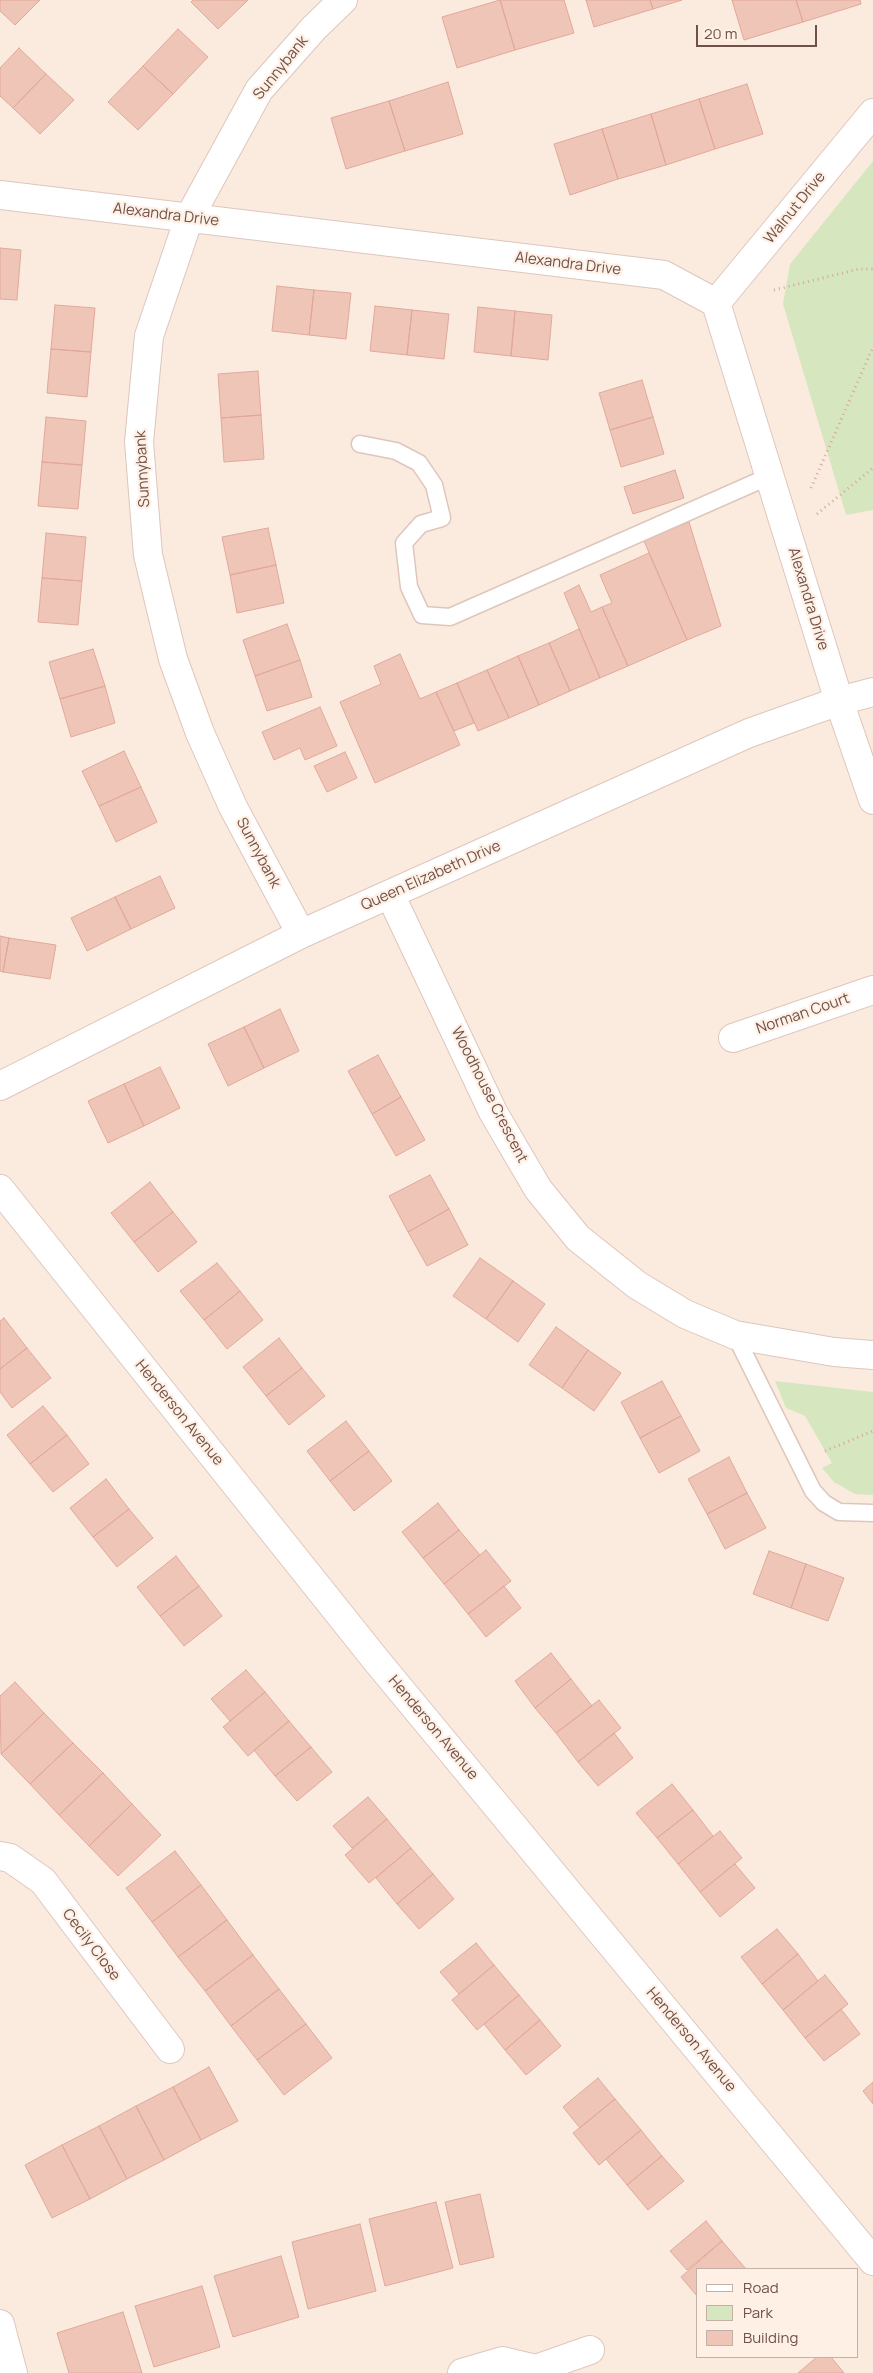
<!DOCTYPE html>
<html>
<head>
<meta charset="utf-8">
<style>
	body { margin:0 }
	#map { position:relative; width:873px; height:2373px; overflow:hidden; background:#fbebdf; font-family:Manrope,sans-serif }
	canvas { display:block }
	.legend { position:absolute; left:696px; top:2268px; width:162px; height:90px; box-sizing:border-box; background:#fef0e5; border:1px solid #c5b0a6; margin:0; padding:6px 9px; list-style:none; font-size:15px; color:#705048 }
	.legend li { display:flex; align-items:center; gap:10px; height:25px }
	.legend b { width:25px; border:1px solid #c5b0a6 }
	.scale { position:absolute; left:696px; top:25px; width:121px; height:22px; box-sizing:border-box; border:2px solid #705048; border-top:0; padding-left:6px; font-size:15px; line-height:18px; white-space:nowrap; color:#705048; -webkit-text-stroke:4px #fef0e5; paint-order:stroke }
</style>
</head>
<body>
<div id="map">
<canvas width="873" height="2373"></canvas>
<ul class="legend">
<li><b style="height:6px;background:#fff"></b>Road</li>
<li><b style="height:14px;background:#d6e7bf"></b>Park</li>
<li><b style="height:14px;background:#efc5b8"></b>Building</li>
</ul>
<div class="scale">20 m</div>
</div>
<script>
const ctx = document.querySelector('canvas').getContext('2d');
ctx.lineJoin = 'round';
function paint(path, color) {
  ctx.fillStyle = color;
  ctx.fill(path, 'evenodd');
}
function shape(rows) {
  const path = new Path2D();
  for (const r of rows) {
    path.moveTo(r[0], r[1]);
    for (let i = 2; i < r.length; i += 2) path.lineTo(r[i], r[i + 1]);
  }
  return path;
}
function strokePath(path, color, width, dash) {
  ctx.strokeStyle = color;
  ctx.lineWidth = width;
  ctx.lineCap = dash ? 'butt' : 'round';
  ctx.setLineDash(dash || []);
  ctx.stroke(path);
}
function label(font, color, halo, rows, align = 'center') {
  ctx.font = font + ' Manrope,sans-serif';
  ctx.lineWidth = 4.5;
  ctx.setLineDash([]);
  ctx.textBaseline = 'middle';
  ctx.strokeStyle = halo;
  ctx.fillStyle = color;
  for (const [text, x, y, turn = 0] of rows) {
    ctx.save();
    ctx.translate(x, y);
    ctx.rotate((+turn || 0) * Math.PI / 180);
    ctx.textAlign = isNaN(turn) ? turn : align;
    if (halo) ctx.strokeText(text, 0, 0);
    ctx.fillText(text, 0, 0);
    ctx.restore();
  }
}
paint(shape([
	[873,161,873,510,846,515,783,304,790,264],
	[775,1381,873,1392,873,1495,855,1494,834,1482,822,1468,832,1463,805,1416,786,1408]
]), '#d6e7bf');
const building = shape([
	[0,0,40,0,15,25,0,11,0,0],
	[193,0,248,0,218,29,191,2,193,0],
	[500,0,515,50,457,68,442,17,500,0],
	[500,0,564,0,574,33,515,50,500,0],
	[586,0,650,0,653,9,594,27,586,0],
	[650,0,682,0,653,9,650,0],
	[732,0,796,0,803,22,744,40,732,0],
	[796,0,860,0,861,4,803,22,796,0],
	[178,29,208,57,173,94,143,66,178,29],
	[19,48,46,74,13,108,0,96,0,68,19,48],
	[143,66,173,94,138,130,108,102,143,66],
	[46,74,74,100,40,134,13,108,46,74],
	[448,82,463,134,405,151,389,101,448,82],
	[747,84,763,134,715,149,699,99,747,84],
	[699,99,715,149,666,165,651,114,699,99],
	[389,101,405,151,346,169,331,118,389,101],
	[651,114,666,165,618,179,602,129,651,114],
	[602,129,618,179,570,195,554,144,602,129],
	[0,248,21,250,17,300,0,299,0,248],
	[277,286,314,290,309,335,272,331,277,286],
	[314,290,351,293,346,339,309,335,314,290],
	[55,305,95,308,91,352,51,349,55,305],
	[375,306,412,310,407,355,370,351,375,306],
	[478,307,515,311,511,356,474,352,478,307],
	[412,310,449,314,444,359,407,355,412,310],
	[515,311,552,315,548,360,511,356,515,311],
	[51,349,91,352,87,397,47,393,51,349],
	[258,371,261,415,221,418,218,374,258,371],
	[642,380,653,417,610,430,599,393,642,380],
	[261,415,264,459,224,462,221,418,261,415],
	[46,417,86,421,82,465,42,462,46,417],
	[653,417,664,454,621,467,610,430,653,417],
	[42,462,82,465,78,509,38,506,42,462],
	[675,470,684,498,633,514,624,487,675,470],
	[689,522,721,626,687,640,644,541,689,522],
	[268,528,276,565,230,575,222,537,268,528],
	[46,533,86,537,82,581,42,578,46,533],
	[649,553,687,640,628,666,602,607,612,603,600,575,649,553],
	[276,565,284,603,237,613,230,575,276,565],
	[42,578,82,581,78,625,38,622,42,578],
	[579,585,591,612,602,607,628,666,600,678,564,593,579,585],
	[287,624,300,660,255,676,243,640,287,624],
	[579,629,600,678,570,691,549,643,579,629],
	[549,643,570,691,539,705,518,656,549,643],
	[93,649,105,686,60,699,49,662,93,649],
	[400,654,420,699,436,692,460,745,375,783,340,702,381,684,374,666,400,654],
	[518,656,539,705,509,718,487,670,518,656],
	[300,660,312,697,267,711,255,676,300,660],
	[487,670,509,718,478,731,457,683,487,670],
	[457,683,474,723,454,731,436,692,457,683],
	[105,686,115,723,71,737,60,699,105,686],
	[320,707,337,746,305,760,300,748,274,760,262,732,320,707],
	[124,751,141,787,99,806,82,771,124,751],
	[345,752,357,778,327,792,314,766,345,752],
	[141,787,157,822,116,842,99,806,141,787],
	[160,876,175,908,131,929,115,897,160,876],
	[115,897,131,929,87,951,71,918,115,897],
	[0,936,9,938,3,972,0,971,0,936],
	[9,938,56,945,50,979,3,972,9,938],
	[280,1009,299,1051,264,1068,244,1027,280,1009],
	[244,1027,264,1068,228,1086,208,1044,244,1027],
	[378,1055,401,1097,372,1114,348,1071,378,1055],
	[160,1067,180,1108,144,1126,124,1084,160,1067],
	[124,1084,144,1126,108,1143,88,1101,124,1084],
	[401,1097,425,1140,396,1156,372,1114,401,1097],
	[430,1175,449,1209,408,1232,389,1196,430,1175],
	[150,1182,173,1212,134,1242,111,1213,150,1182],
	[449,1209,468,1245,427,1266,408,1232,449,1209],
	[173,1212,197,1242,158,1272,134,1242,173,1212],
	[480,1258,513,1281,486,1319,453,1296,480,1258],
	[217,1263,240,1291,204,1320,180,1291,217,1263],
	[513,1281,545,1304,518,1342,486,1319,513,1281],
	[240,1291,263,1320,227,1349,204,1320,240,1291],
	[4,1318,27,1348,0,1369,0,1321,4,1318],
	[556,1327,588,1350,562,1388,529,1365,556,1327],
	[279,1338,302,1368,266,1396,243,1367,279,1338],
	[27,1348,51,1378,12,1408,0,1392,0,1369,27,1348],
	[588,1350,621,1373,594,1411,562,1388,588,1350],
	[302,1368,325,1396,289,1425,266,1396,302,1368],
	[662,1381,681,1416,640,1438,621,1402,662,1381],
	[43,1406,67,1435,30,1464,7,1435,43,1406],
	[681,1416,700,1451,659,1473,640,1438,681,1416],
	[346,1421,369,1451,330,1481,307,1451,346,1421],
	[67,1435,89,1464,53,1492,30,1464,67,1435],
	[369,1451,392,1481,354,1511,330,1481,369,1451],
	[729,1457,747,1493,707,1514,688,1479,729,1457],
	[106,1479,129,1509,93,1537,70,1508,106,1479],
	[747,1493,766,1528,725,1549,707,1514,747,1493],
	[438,1503,459,1530,423,1558,402,1532,438,1503],
	[129,1509,153,1538,117,1567,93,1537,129,1509],
	[459,1530,480,1555,444,1584,423,1558,459,1530],
	[486,1550,511,1581,468,1614,444,1584,486,1550],
	[769,1551,806,1564,791,1608,753,1594,769,1551],
	[176,1556,199,1586,160,1616,137,1587,176,1556],
	[806,1564,844,1578,828,1621,791,1608,806,1564],
	[199,1586,222,1616,184,1646,160,1616,199,1586],
	[504,1586,521,1608,486,1637,468,1614,504,1586],
	[551,1653,571,1679,535,1708,515,1681,551,1653],
	[246,1670,265,1692,230,1721,211,1699,246,1670],
	[571,1679,592,1706,556,1733,535,1708,571,1679],
	[15,1682,44,1713,1,1754,0,1696,15,1682],
	[265,1692,289,1721,248,1756,223,1727,265,1692],
	[599,1700,621,1728,578,1762,556,1733,599,1700],
	[44,1713,73,1743,30,1784,1,1754,44,1713],
	[289,1721,311,1747,275,1776,254,1750,289,1721],
	[614,1733,633,1758,598,1786,578,1762,614,1733],
	[73,1743,103,1773,59,1815,30,1784,73,1743],
	[311,1747,332,1772,297,1801,275,1776,311,1747],
	[103,1773,132,1804,89,1846,59,1815,103,1773],
	[672,1784,693,1810,657,1838,636,1813,672,1784],
	[368,1797,387,1819,352,1848,333,1826,368,1797],
	[132,1804,161,1835,118,1876,89,1846,132,1804],
	[693,1810,713,1836,678,1864,657,1838,693,1810],
	[387,1819,411,1848,369,1883,345,1855,387,1819],
	[720,1831,742,1858,700,1892,678,1864,720,1831],
	[411,1848,433,1874,397,1904,376,1878,411,1848],
	[175,1851,201,1885,152,1922,126,1888,175,1851],
	[735,1864,755,1888,720,1917,700,1892,735,1864],
	[433,1874,454,1899,419,1929,397,1904,433,1874],
	[201,1885,227,1920,178,1957,152,1922,201,1885],
	[227,1920,253,1955,205,1991,178,1957,227,1920],
	[777,1929,798,1954,762,1984,741,1957,777,1929],
	[476,1943,494,1965,459,1994,440,1972,476,1943],
	[798,1954,818,1981,783,2010,762,1984,798,1954],
	[253,1955,279,1989,231,2026,205,1991,253,1955],
	[494,1965,519,1995,477,2030,452,2000,494,1965],
	[825,1975,848,2004,805,2038,783,2010,825,1975],
	[279,1989,306,2024,257,2060,231,2026,279,1989],
	[519,1995,540,2020,505,2050,484,2024,519,1995],
	[841,2009,860,2034,824,2061,805,2038,841,2009],
	[540,2020,561,2046,526,2075,505,2050,540,2020],
	[306,2024,332,2058,284,2095,257,2060,306,2024],
	[209,2067,238,2121,201,2140,173,2087,209,2067],
	[598,2078,615,2099,580,2128,563,2107,598,2078],
	[873,2082,873,2104,863,2091,873,2082],
	[173,2087,201,2140,164,2160,136,2106,173,2087],
	[615,2099,641,2130,599,2165,573,2133,615,2099],
	[136,2106,164,2160,127,2179,99,2126,136,2106],
	[99,2126,127,2179,90,2199,62,2145,99,2126],
	[641,2130,662,2156,627,2185,606,2159,641,2130],
	[62,2145,90,2199,52,2218,25,2165,62,2145],
	[662,2156,684,2181,648,2210,627,2185,662,2156],
	[480,2194,494,2257,460,2265,445,2202,480,2194],
	[436,2202,453,2268,385,2286,369,2219,436,2202],
	[706,2221,722,2241,687,2270,670,2251,706,2221],
	[360,2224,376,2291,308,2309,292,2242,360,2224],
	[722,2241,746,2269,697,2269,697,2296,681,2277,722,2241],
	[281,2256,299,2317,233,2337,214,2276,281,2256],
	[202,2286,220,2347,154,2367,135,2306,202,2286],
	[123,2312,142,2373,69,2373,57,2333,123,2312],
	[817,2357,831,2357,844,2373,798,2373,817,2357]
]);
paint(building, '#efc5b8');
strokePath(building, '#e1a899', 1);
const lane = shape([
	[360,444,396,451,419,463,434,485,442,518,421,524,404,543,409,587,422,615,450,617,770,476],
	[735,1335,813,1491,824,1503,839,1512,873,1513]
]);
const street = shape([
	[0,195,664,275,716,303,839,701,873,800],
	[716,303,873,113],
	[390,894,493,1112,538,1189,578,1238,637,1285,685,1314,735,1335,834,1352,873,1355],
	[301,934,233,807,200,733,173,659,148,555,139,442,149,336,189,218,259,90,314,28,343,0],
	[733,1038,873,990],
	[0,1086,301,934,390,894,749,733,839,701,873,692],
	[0,1189,376,1660,873,2261],
	[0,1856,10,1858,43,1881,170,2049],
	[0,2324,13,2373],
	[462,2373,503,2361,536,2369,590,2350]
]);
strokePath(lane, '#dec6bc', 19);
strokePath(street, '#dec6bc', 30);
strokePath(shape([
	[774,290,859,269,873,269],
	[811,488,873,347],
	[817,514,873,468],
	[825,1451,873,1431]
]), '#d3a89c', 3, [1, 4]);
strokePath(lane, '#fff', 16);
strokePath(street, '#fff', 28);
label('15px', '#705048', '#fef0e5', [
	["Sunnybank",281,68,-51],
	["Walnut Drive",795,208,-51],
	["Alexandra Drive",166,215,7],
	["Alexandra Drive",568,264,7],
	["Sunnybank",143,469,-93],
	["Alexandra Drive",808,599,73],
	["Sunnybank",258,853,62],
	["Queen Elizabeth Drive",431,876,-24],
	["Norman Court",803,1014,-19],
	["Woodhouse Crescent",489,1095,63],
	["Henderson Avenue",179,1413,51],
	["Henderson Avenue",433,1728,50],
	["Cecily Close",91,1945,53],
	["Henderson Avenue",691,2040,50]
]);
</script>
</body>
</html>
